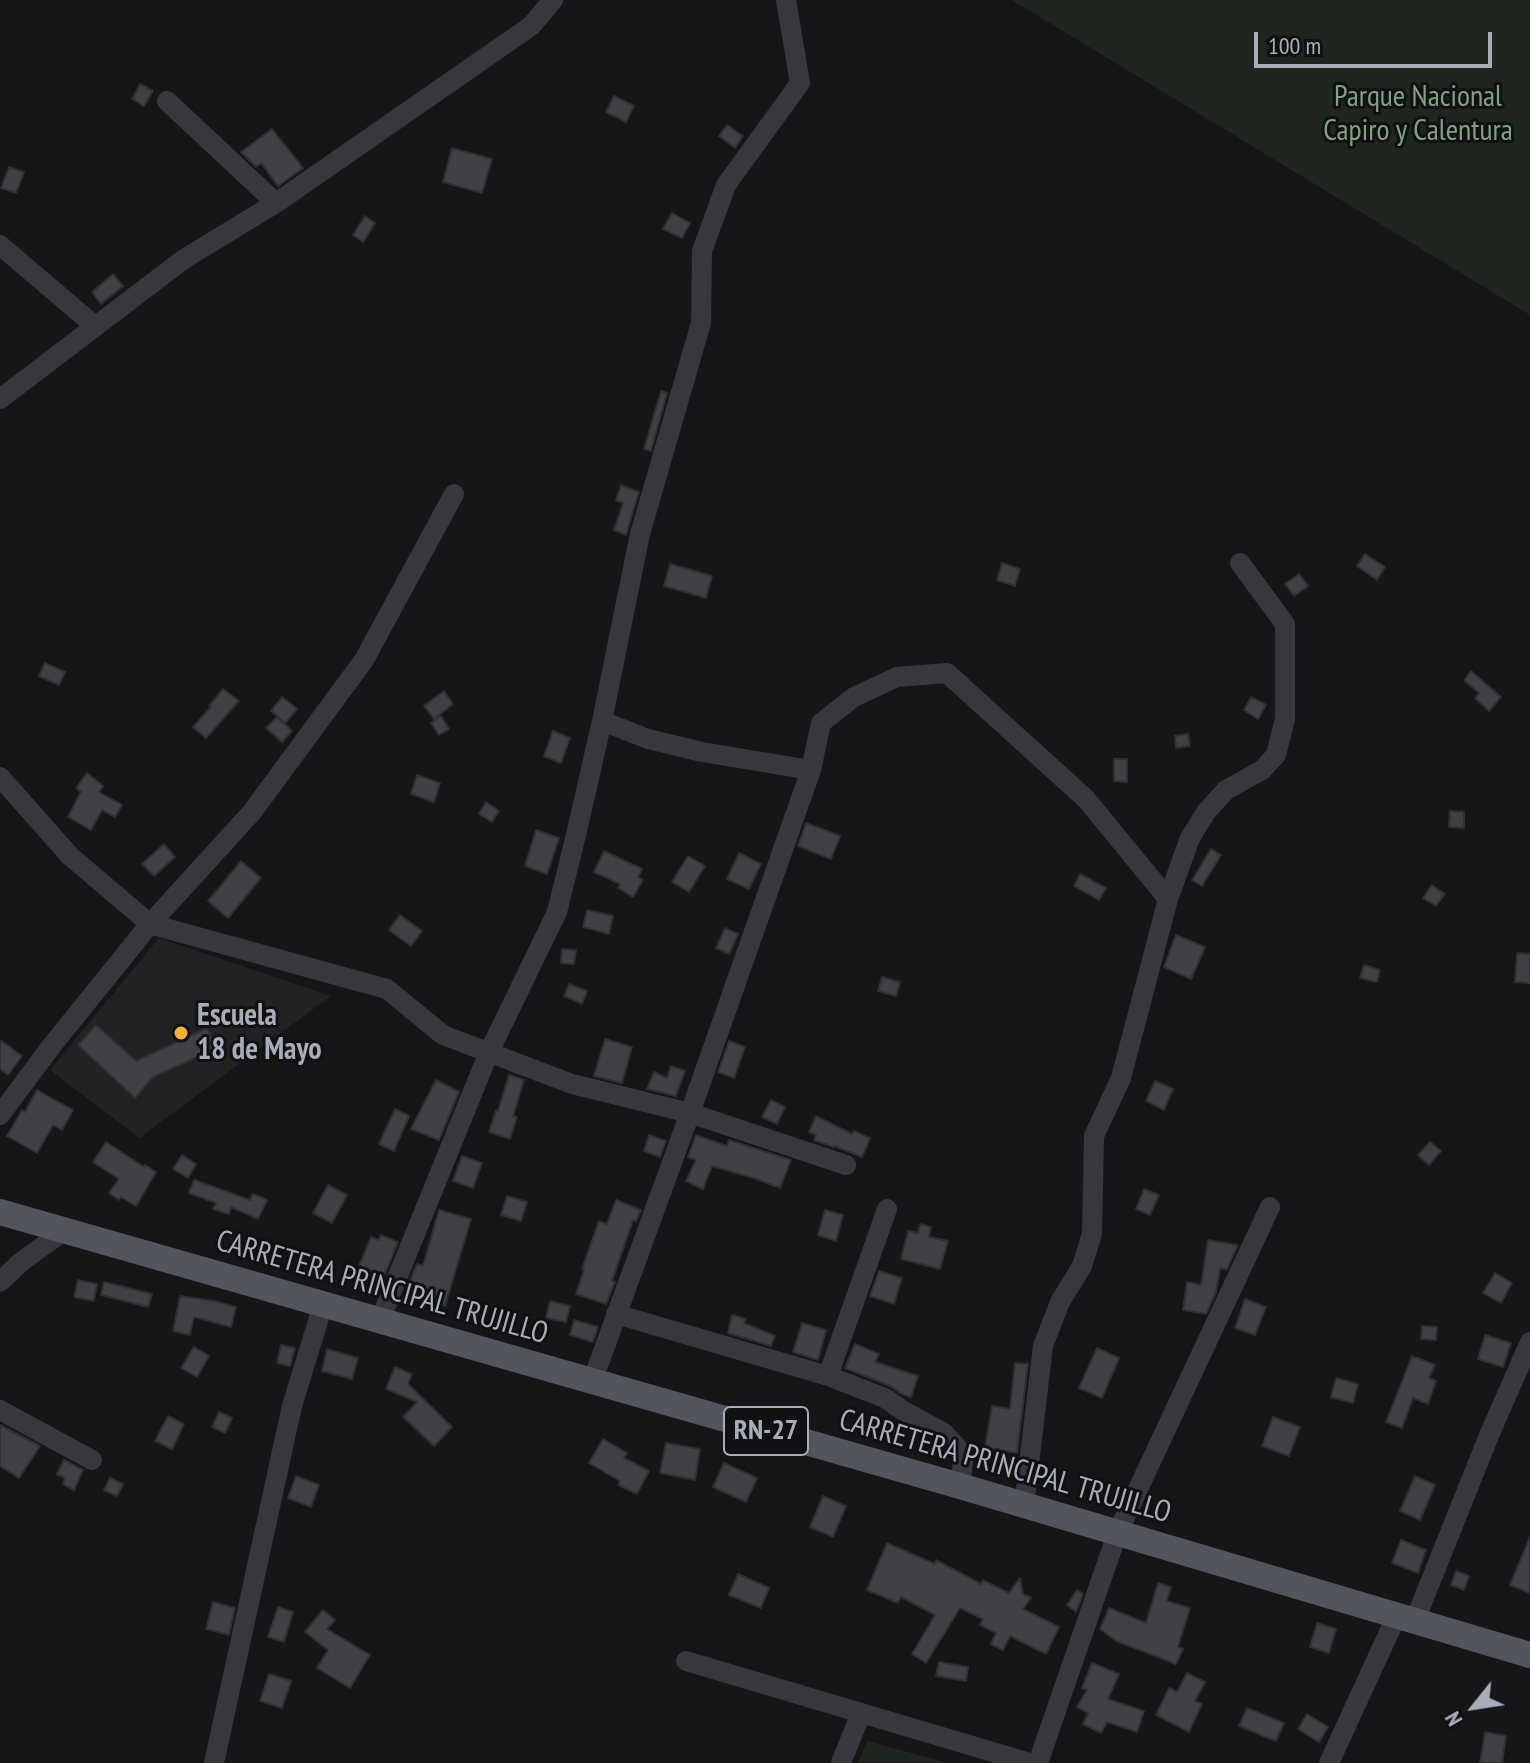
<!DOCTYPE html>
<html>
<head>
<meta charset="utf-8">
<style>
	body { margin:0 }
	#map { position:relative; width:1530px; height:1763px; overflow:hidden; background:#161618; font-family:"PT Sans Narrow",sans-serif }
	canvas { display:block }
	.north { position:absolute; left:1434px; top:1667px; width:80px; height:80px; -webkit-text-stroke:6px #111113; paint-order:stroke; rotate:240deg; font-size:22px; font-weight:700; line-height:32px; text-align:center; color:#a8adb8 }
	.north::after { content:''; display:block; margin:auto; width:28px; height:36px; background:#a8adb8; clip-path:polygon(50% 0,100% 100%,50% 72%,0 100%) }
	.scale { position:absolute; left:1254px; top:32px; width:238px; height:36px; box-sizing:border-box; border:4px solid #a8adb8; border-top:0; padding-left:10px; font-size:24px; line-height:28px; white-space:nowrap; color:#a8adb8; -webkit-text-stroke:6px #111113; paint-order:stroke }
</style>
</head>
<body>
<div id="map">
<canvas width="1530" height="1763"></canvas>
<div class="north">N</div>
<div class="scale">100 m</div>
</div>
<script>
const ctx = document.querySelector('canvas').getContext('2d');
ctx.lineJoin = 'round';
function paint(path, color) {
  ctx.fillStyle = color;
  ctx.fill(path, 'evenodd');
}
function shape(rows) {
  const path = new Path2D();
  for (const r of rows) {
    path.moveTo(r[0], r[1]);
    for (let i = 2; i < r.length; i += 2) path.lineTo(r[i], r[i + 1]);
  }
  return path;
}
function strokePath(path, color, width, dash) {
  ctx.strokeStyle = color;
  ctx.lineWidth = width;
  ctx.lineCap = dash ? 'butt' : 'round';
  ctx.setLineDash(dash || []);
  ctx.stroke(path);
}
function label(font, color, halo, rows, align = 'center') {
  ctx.font = font + ' "PT Sans Narrow",sans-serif';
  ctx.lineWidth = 6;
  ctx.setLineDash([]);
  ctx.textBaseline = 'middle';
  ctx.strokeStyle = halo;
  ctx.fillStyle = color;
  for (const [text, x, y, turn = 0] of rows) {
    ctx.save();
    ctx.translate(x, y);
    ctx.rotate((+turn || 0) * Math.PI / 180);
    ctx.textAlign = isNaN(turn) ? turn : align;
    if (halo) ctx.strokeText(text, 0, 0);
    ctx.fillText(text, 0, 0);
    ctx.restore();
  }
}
paint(shape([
	[159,938,331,996,139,1138,50,1070]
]), '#222225');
paint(shape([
	[1012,0,1530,0,1530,315],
	[867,1741,949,1763,858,1763]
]), '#1e261f');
const building = shape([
	[140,84,153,91,144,106,132,99,140,84],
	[614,96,634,106,626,122,606,112,614,96],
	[727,125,743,136,735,148,719,136,727,125],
	[272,129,303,168,278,186,261,163,256,167,241,152,272,129],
	[452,148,492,159,482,193,443,182,452,148],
	[9,167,24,172,16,193,1,188,9,167],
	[672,213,690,223,682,238,663,229,672,213],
	[365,216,375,223,363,242,353,235,365,216],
	[113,274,123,286,101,304,92,292,113,274],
	[661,391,667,393,651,451,644,449,661,391],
	[621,485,639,492,626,535,614,530,623,503,616,500,621,485],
	[1365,554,1385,567,1377,580,1357,566,1365,554],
	[1002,563,1020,569,1015,586,997,580,1002,563],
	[670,564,712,576,706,598,664,586,670,564],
	[1299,574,1308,586,1294,596,1285,584,1299,574],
	[45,663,65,672,59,685,39,676,45,663],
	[1471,671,1501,697,1489,711,1475,698,1479,693,1464,680,1471,671],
	[223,689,239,701,206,738,193,727,211,707,209,706,223,689],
	[444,691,453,704,434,719,424,706,444,691],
	[282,697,297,709,285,723,271,711,282,697],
	[1251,697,1266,705,1258,719,1244,710,1251,697],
	[441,716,449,729,439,735,431,723,441,716],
	[277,717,292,731,282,742,266,728,277,717],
	[553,731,570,738,561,763,544,756,553,731],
	[1188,734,1190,746,1176,748,1175,736,1188,734],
	[1114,759,1127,759,1127,782,1114,781,1114,759],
	[87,773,103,786,99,792,122,805,115,817,102,810,91,830,68,817,81,792,76,788,87,773],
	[417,775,440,783,434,802,411,794,417,775],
	[486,802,499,811,492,822,479,814,486,802],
	[1450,811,1464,812,1464,828,1449,827,1450,811],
	[806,823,840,836,831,859,798,846,806,823],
	[536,830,559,838,547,874,525,866,536,830],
	[164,844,175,857,154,876,142,864,164,844],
	[1211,849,1221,855,1202,886,1192,880,1211,849],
	[604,851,642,869,638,877,643,880,633,897,618,888,620,884,594,872,604,851],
	[739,853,761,864,749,889,727,879,739,853],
	[688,856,705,866,689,892,672,882,688,856],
	[241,861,261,878,228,918,208,901,241,861],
	[1080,874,1106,888,1099,900,1074,886,1080,874],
	[1432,885,1445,894,1436,906,1423,898,1432,885],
	[587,910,613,916,609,934,583,927,587,910],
	[400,915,422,931,411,946,389,930,400,915],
	[725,928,738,934,729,954,716,948,725,928],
	[1176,935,1205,947,1191,979,1164,967,1176,935],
	[562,949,576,950,574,964,561,963,562,949],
	[1517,953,1530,954,1530,983,1515,982,1517,953],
	[1364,965,1380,970,1377,982,1360,978,1364,965],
	[882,977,900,982,896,996,878,991,882,977],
	[569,984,587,991,582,1004,564,996,569,984],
	[96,1025,136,1061,207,1028,217,1048,153,1077,135,1098,78,1045,96,1025],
	[605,1039,632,1047,622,1083,594,1076,605,1039],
	[0,1040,22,1056,8,1075,0,1069,0,1040],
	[729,1041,745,1047,734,1078,718,1072,729,1041],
	[671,1066,685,1071,676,1096,647,1089,654,1072,667,1078,671,1066],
	[509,1075,524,1080,513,1116,517,1117,510,1139,489,1132,496,1110,498,1111,509,1075],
	[436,1080,459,1092,439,1140,411,1129,436,1080],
	[1155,1081,1173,1089,1164,1110,1146,1101,1155,1081],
	[37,1090,73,1110,62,1130,53,1125,37,1153,7,1136,22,1110,25,1112,37,1090],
	[771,1100,785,1107,777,1124,762,1117,771,1100],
	[395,1109,409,1116,394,1151,379,1144,395,1109],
	[816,1116,852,1134,854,1131,870,1138,862,1157,835,1146,834,1147,814,1140,816,1135,809,1132,816,1116],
	[649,1135,666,1141,660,1157,644,1151,649,1135],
	[696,1135,727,1146,729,1140,791,1160,780,1188,757,1179,712,1166,703,1189,686,1181,696,1160,688,1157,696,1135],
	[106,1142,144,1167,145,1165,156,1172,136,1206,121,1197,119,1200,109,1193,119,1179,93,1162,106,1142],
	[1430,1142,1441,1151,1429,1165,1418,1155,1430,1142],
	[182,1155,196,1164,188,1178,173,1169,182,1155],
	[462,1156,482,1163,473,1188,453,1181,462,1156],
	[194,1180,250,1200,253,1194,267,1200,258,1219,231,1207,229,1214,213,1209,216,1203,189,1193,194,1180],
	[328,1185,347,1195,332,1223,313,1213,328,1185],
	[1144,1189,1159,1195,1150,1215,1136,1209,1144,1189],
	[507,1196,527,1202,521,1221,501,1215,507,1196],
	[616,1200,641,1210,636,1221,633,1220,612,1281,615,1282,606,1304,576,1294,584,1270,582,1269,599,1221,607,1224,616,1200],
	[439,1210,471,1219,445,1306,405,1292,417,1264,423,1266,439,1210],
	[825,1210,843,1215,836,1241,818,1235,825,1210],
	[920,1224,931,1227,929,1237,948,1241,940,1269,901,1259,908,1231,918,1233,920,1224],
	[381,1235,398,1242,384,1276,359,1266,371,1237,379,1240,381,1235],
	[1208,1240,1237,1245,1237,1247,1227,1269,1220,1268,1216,1292,1206,1314,1183,1310,1187,1282,1201,1285,1208,1240],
	[879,1271,902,1278,894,1304,870,1296,879,1271],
	[1495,1273,1512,1283,1501,1303,1483,1293,1495,1273],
	[78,1280,97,1284,94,1301,74,1297,78,1280],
	[104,1282,152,1294,148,1307,101,1295,104,1282],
	[180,1296,214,1301,236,1307,231,1327,194,1317,190,1335,173,1331,180,1296],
	[1245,1299,1266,1307,1255,1335,1235,1328,1245,1299],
	[550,1301,570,1306,566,1322,546,1318,550,1301],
	[732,1315,746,1319,744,1323,775,1336,771,1346,728,1333,732,1315],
	[574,1320,598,1327,593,1342,570,1335,574,1320],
	[802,1323,826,1330,818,1360,793,1352,802,1323],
	[1422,1326,1437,1327,1436,1340,1421,1339,1422,1326],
	[1485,1335,1511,1343,1503,1367,1478,1359,1485,1335],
	[855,1344,879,1354,875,1362,918,1376,911,1397,902,1394,890,1386,845,1368,855,1344],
	[281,1345,295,1348,290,1366,277,1363,281,1345],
	[194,1347,209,1356,197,1377,181,1368,194,1347],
	[1097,1348,1119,1358,1102,1398,1079,1388,1097,1348],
	[327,1349,358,1358,352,1379,322,1371,327,1349],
	[1412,1356,1435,1365,1429,1378,1436,1381,1428,1404,1413,1398,1402,1428,1386,1422,1412,1356],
	[1015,1363,1028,1364,1017,1453,985,1447,992,1406,1010,1409,1015,1363],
	[395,1367,412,1374,408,1384,452,1427,434,1446,403,1417,417,1402,386,1389,395,1367],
	[1336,1378,1358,1384,1353,1403,1331,1397,1336,1378],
	[219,1412,232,1418,225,1433,212,1427,219,1412],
	[168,1416,184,1424,172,1449,155,1441,168,1416],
	[1273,1417,1300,1427,1289,1456,1262,1446,1273,1417],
	[0,1425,40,1446,19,1478,0,1466,0,1425],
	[603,1439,627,1453,624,1458,649,1471,637,1494,618,1485,620,1481,589,1463,603,1439],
	[666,1443,700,1449,695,1480,660,1473,666,1443],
	[64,1460,83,1470,74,1490,63,1484,65,1478,57,1474,64,1460],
	[724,1463,757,1478,746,1502,713,1487,724,1463],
	[296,1476,319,1485,311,1507,288,1498,296,1476],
	[1415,1476,1435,1485,1420,1520,1400,1511,1415,1476],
	[110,1478,123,1484,117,1496,104,1490,110,1478],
	[823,1496,846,1506,833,1537,810,1527,823,1496],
	[1530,1537,1530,1593,1510,1585,1530,1537],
	[1401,1540,1426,1550,1418,1573,1392,1563,1401,1540],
	[887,1543,935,1564,936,1560,981,1584,983,1580,1009,1593,1020,1578,1023,1594,1031,1598,1023,1609,1059,1627,1046,1654,1010,1636,1003,1650,991,1644,996,1633,980,1625,983,1619,960,1608,926,1663,912,1654,935,1615,901,1597,898,1603,867,1590,887,1543],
	[1456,1571,1469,1576,1464,1590,1451,1585,1456,1571],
	[738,1574,769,1588,761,1608,729,1595,738,1574],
	[1158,1583,1171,1587,1167,1601,1190,1608,1178,1647,1183,1649,1176,1664,1116,1641,1100,1629,1109,1608,1146,1623,1158,1583],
	[1077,1590,1083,1594,1076,1612,1067,1605,1077,1590],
	[213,1602,235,1608,229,1635,206,1629,213,1602],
	[278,1607,293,1612,284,1642,268,1637,278,1607],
	[323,1610,335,1620,327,1629,370,1655,350,1688,317,1668,328,1650,305,1632,323,1610],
	[1317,1623,1336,1629,1329,1653,1310,1647,1317,1623],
	[939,1662,968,1667,966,1681,936,1676,939,1662],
	[1092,1663,1119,1674,1108,1699,1144,1711,1137,1732,1107,1722,1101,1733,1083,1724,1088,1713,1077,1707,1087,1690,1082,1688,1092,1663],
	[1187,1673,1205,1682,1195,1701,1202,1704,1189,1732,1156,1715,1169,1688,1177,1692,1187,1673],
	[269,1674,291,1681,282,1708,260,1701,269,1674],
	[1247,1708,1284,1723,1276,1741,1239,1726,1247,1708],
	[1307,1714,1328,1727,1319,1742,1298,1729,1307,1714],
	[1485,1732,1506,1736,1502,1763,1480,1763,1485,1732]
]);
paint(building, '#404145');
strokePath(building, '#303034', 2);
strokePath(shape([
	[167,101,276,203],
	[0,245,95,326],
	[0,399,184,259,276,203,531,26,553,0],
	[602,721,648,739,702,752,811,770],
	[0,777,70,856,150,924,387,989,443,1035,572,1084,690,1113,846,1165],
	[0,1115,53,1044,150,924,252,812,364,660,454,494],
	[887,1209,828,1376,885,1398,902,1410,944,1433,964,1455,960,1486],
	[0,1282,21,1262,65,1230],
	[616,1314,828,1376],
	[380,1320,489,1052,557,912,576,835,602,721,640,534,701,323,702,251,726,185,800,83,786,0],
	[592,1382,690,1113,811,770,821,723,854,697,897,677,947,673,1086,799,1168,899],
	[0,1410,92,1460],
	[1024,1506,1043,1346,1060,1302,1082,1266,1092,1234,1094,1136,1121,1078,1168,899,1190,838,1206,812,1226,790,1262,770,1276,755,1285,719,1285,624,1240,563],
	[1415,1620,1490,1433,1530,1342],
	[686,1661,1030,1763],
	[214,1763,292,1406,323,1305],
	[841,1763,861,1713],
	[1038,1763,1117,1534,1270,1207],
	[1329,1763,1397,1615]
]), '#37383d', 20);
strokePath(shape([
	[0,1212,960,1486,1530,1655]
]), '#53555c', 26);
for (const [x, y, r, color] of [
	[181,1033,8,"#f2b134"]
]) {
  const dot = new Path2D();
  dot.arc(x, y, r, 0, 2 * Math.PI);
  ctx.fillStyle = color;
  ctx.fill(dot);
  strokePath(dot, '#111113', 3);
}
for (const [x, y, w] of [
	[766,1431,84]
]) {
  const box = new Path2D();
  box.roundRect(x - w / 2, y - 24, w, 48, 6);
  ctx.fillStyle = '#111113';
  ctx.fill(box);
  strokePath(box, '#a8adb8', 2);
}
label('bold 28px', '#a8adb8', null, [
	["RN-27",766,1431]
]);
label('30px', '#7fa381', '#111113', [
	["Parque Nacional",1418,97],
	["Capiro y Calentura",1418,131]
]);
label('bold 30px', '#a8adb8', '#111113', [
	["Escuela",197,1016],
	["18 de Mayo",197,1050]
], 'left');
label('30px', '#a8adb8', '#111113', [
	["CARRETERA PRINCIPAL TRUJILLO",382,1288,16],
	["CARRETERA PRINCIPAL TRUJILLO",1005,1467,16]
]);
</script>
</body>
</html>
